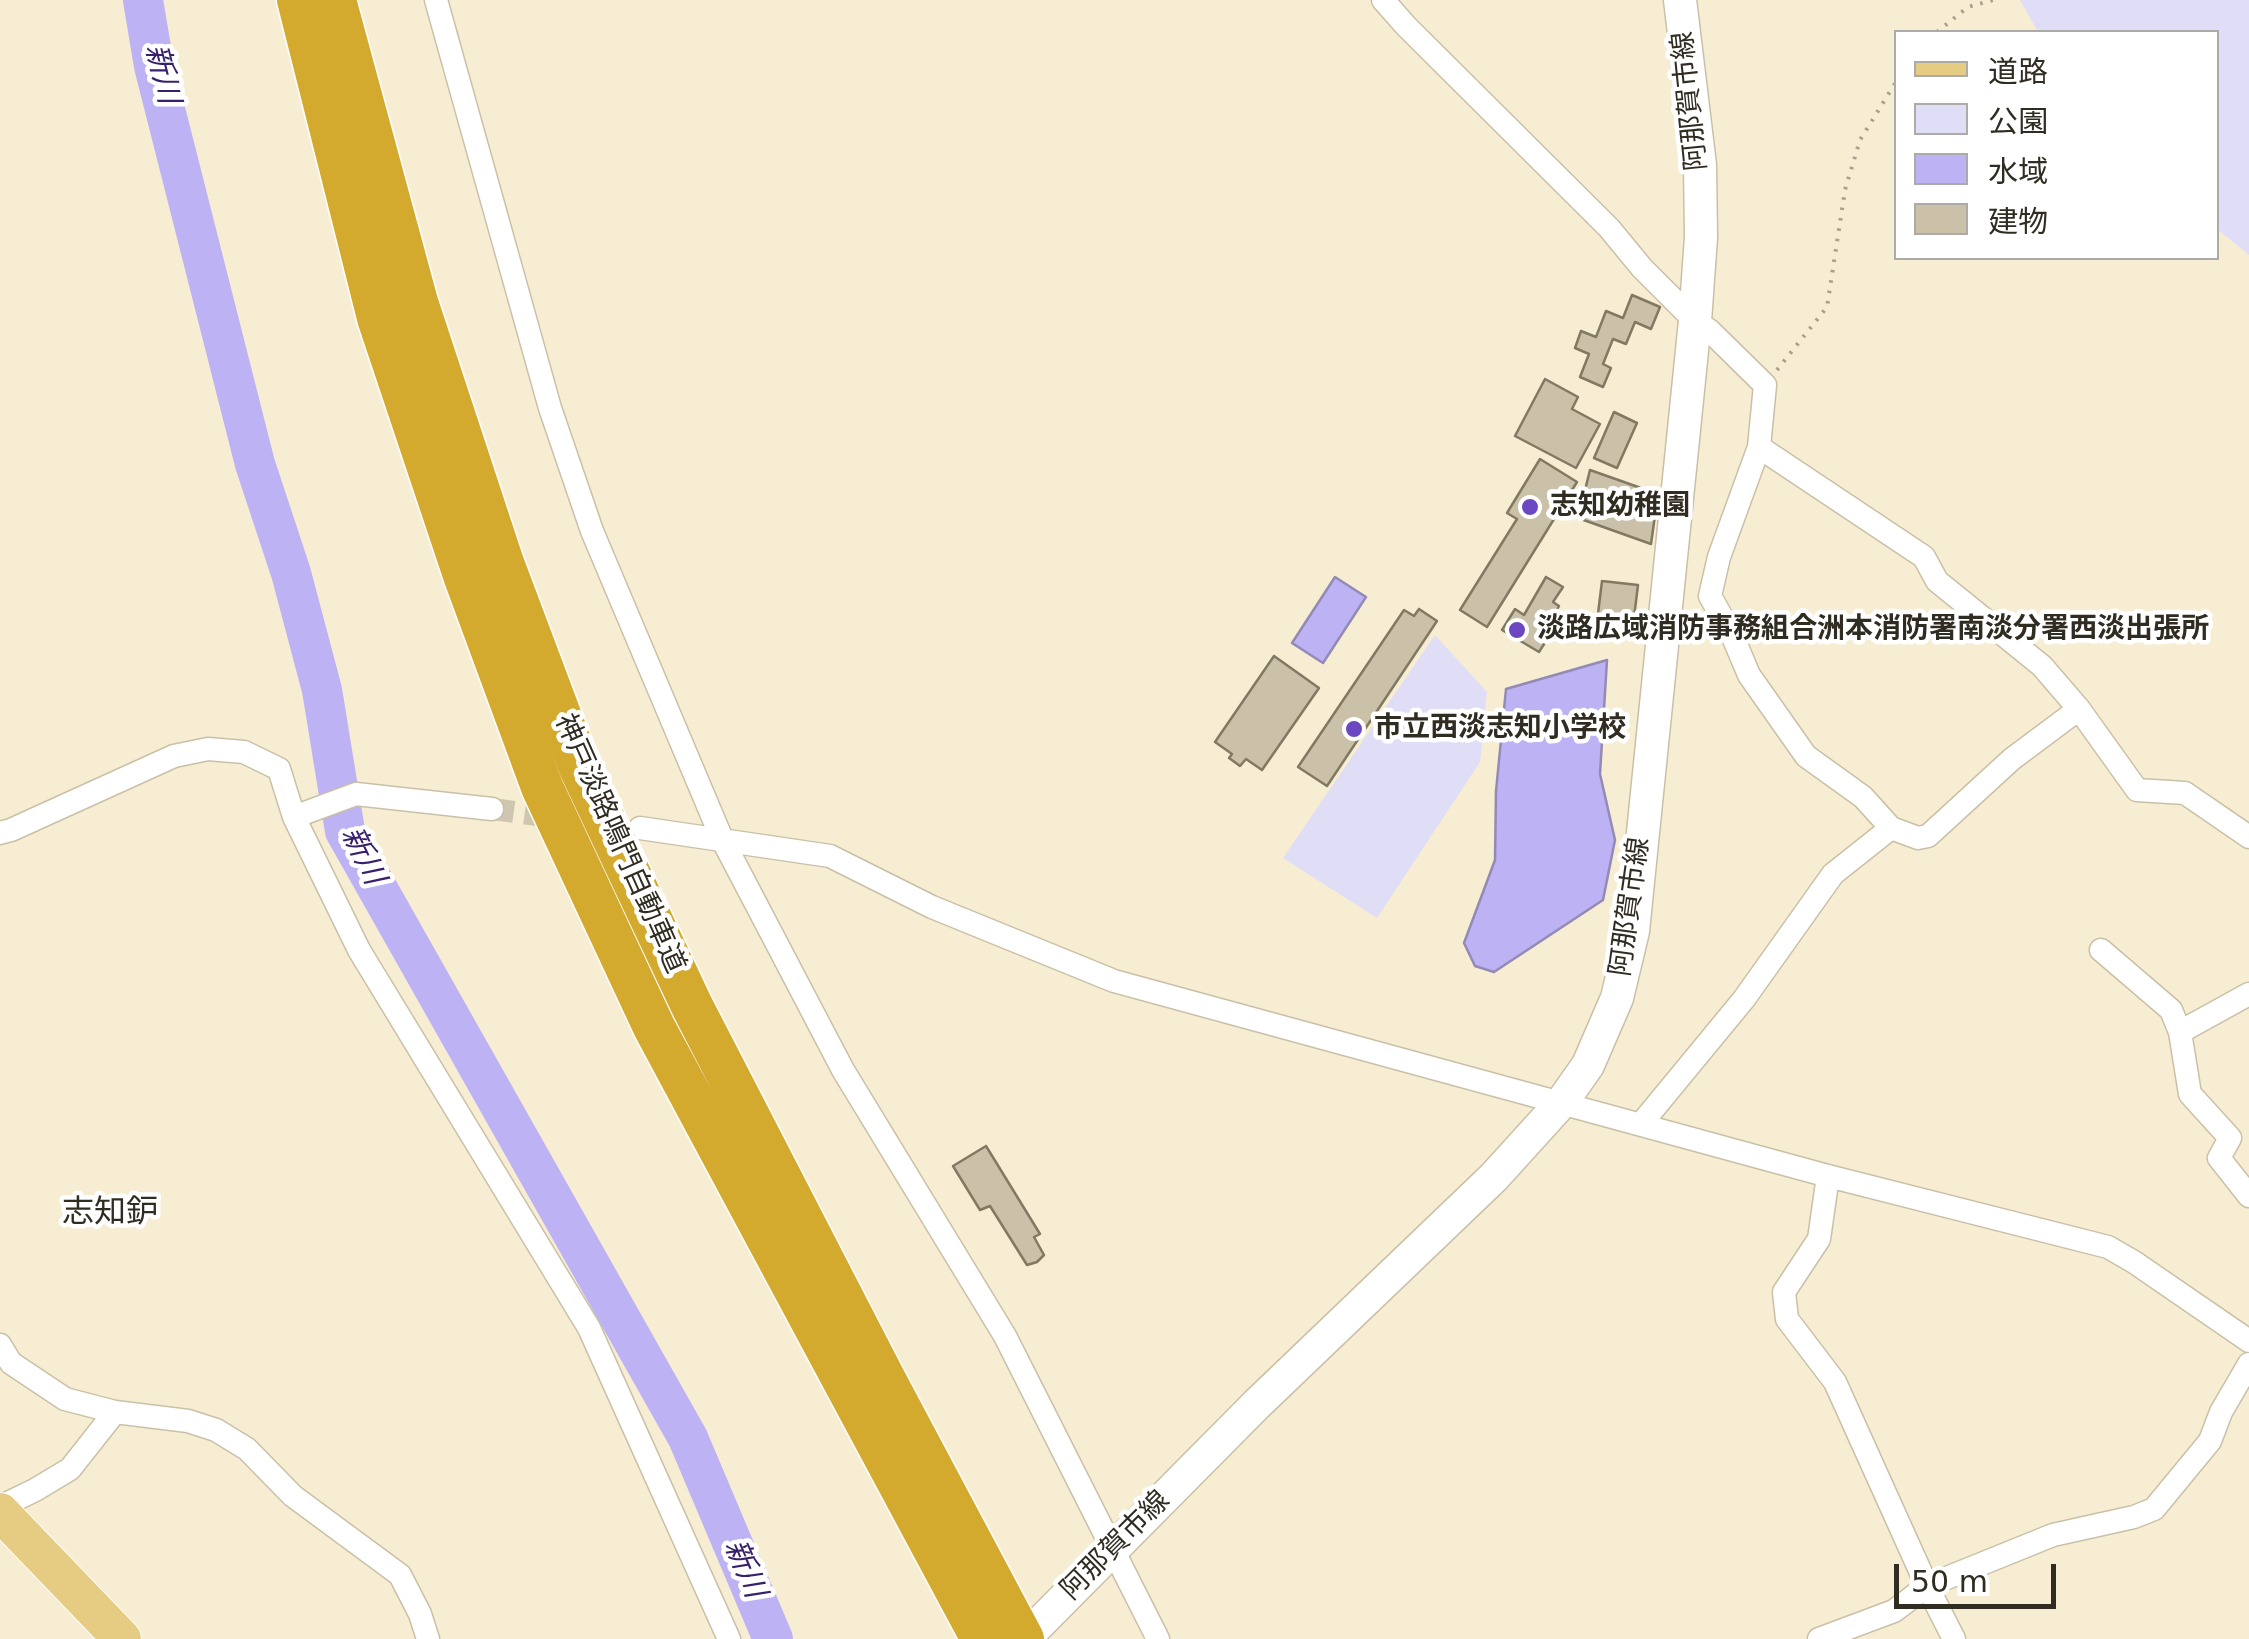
<!DOCTYPE html>
<html>
<head>
<meta charset="utf-8">
<style>
	body { margin:0 }
	#map { position:relative; width:2249px; height:1639px; overflow:hidden; background:#f7edd3; font-family:"DejaVu Sans","Noto Sans JP",sans-serif }
	canvas { display:block }
	.legend { position:absolute; left:1894px; top:30px; width:325px; height:230px; box-sizing:border-box; background:#fff; border:2px solid #acaba7; margin:0; padding:12px 18px; list-style:none; font-size:30px; color:#302c22 }
	.legend li { display:flex; align-items:center; gap:20px; height:50px }
	.legend b { width:50px; border:2px solid #acaba7 }
	.scale { position:absolute; left:1894px; top:1564px; width:162px; height:45px; box-sizing:border-box; border:5px solid #302c22; border-top:0; padding-left:12px; font-size:30px; line-height:35px; white-space:nowrap; color:#302c22; -webkit-text-stroke:8px #fff; paint-order:stroke }
</style>
</head>
<body>
<div id="map">
<canvas width="2249" height="1639"></canvas>
<ul class="legend">
<li><b style="height:12px;background:#e5cc82"></b>道路</li>
<li><b style="height:28px;background:#e0ddf6"></b>公園</li>
<li><b style="height:28px;background:#bdb2f4"></b>水域</li>
<li><b style="height:28px;background:#cbc1a8"></b>建物</li>
</ul>
<div class="scale">50 m</div>
</div>
<script>
const ctx = document.querySelector('canvas').getContext('2d');
ctx.lineJoin = 'round';
function paint(path, color) {
  ctx.fillStyle = color;
  ctx.fill(path, 'evenodd');
}
function shape(rows) {
  const path = new Path2D();
  for (const r of rows) {
    path.moveTo(r[0], r[1]);
    for (let i = 2; i < r.length; i += 2) path.lineTo(r[i], r[i + 1]);
  }
  return path;
}
function strokePath(path, color, width, dash) {
  ctx.strokeStyle = color;
  ctx.lineWidth = width;
  ctx.lineCap = dash ? 'butt' : 'round';
  ctx.setLineDash(dash || []);
  ctx.stroke(path);
}
function label(font, color, halo, rows, align = 'center') {
  ctx.font = font + ' "DejaVu Sans","Noto Sans JP",sans-serif';
  ctx.lineWidth = 9;
  ctx.setLineDash([]);
  ctx.textBaseline = 'middle';
  ctx.strokeStyle = halo;
  ctx.fillStyle = color;
  for (const [text, x, y, turn = 0] of rows) {
    ctx.save();
    ctx.translate(x, y);
    ctx.rotate((+turn || 0) * Math.PI / 180);
    ctx.textAlign = isNaN(turn) ? turn : align;
    if (halo) ctx.strokeText(text, 0, 0);
    ctx.fillText(text, 0, 0);
    ctx.restore();
  }
}
paint(shape([
	[2020,0,2249,0,2249,255,2217,229,2216,32,2038,32],
	[1435,635,1487,692,1480,762,1377,918,1283,858]
]), '#e0ddf6');
const water = shape([
	[1335,577,1366,597,1323,663,1292,643,1335,577],
	[1607,660,1600,774,1615,840,1603,900,1494,972,1475,966,1464,943,1495,860,1496,791,1506,689,1607,660]
]);
paint(water, '#bdb2f4');
strokePath(water, '#938ab5', 2.5);
strokePath(shape([
	[143,0,154,66,255,464,291,573,322,690,345,831,688,1438,773,1639]
]), '#bdb2f4', 40);
const building = shape([
	[1632,295,1660,307,1651,329,1635,322,1626,344,1613,339,1603,364,1611,368,1603,387,1580,377,1589,354,1575,348,1581,331,1596,337,1606,311,1623,318,1632,295],
	[1545,379,1578,397,1572,409,1600,424,1576,468,1515,436,1545,379],
	[1614,412,1637,423,1617,468,1594,458,1614,412],
	[1540,459,1577,482,1487,627,1460,610,1517,519,1507,513,1540,459],
	[1590,470,1658,494,1651,544,1578,518,1590,470],
	[1546,577,1563,587,1553,602,1559,606,1547,627,1553,630,1539,652,1502,630,1515,609,1524,615,1546,577],
	[1602,581,1638,585,1633,626,1597,622,1602,581],
	[1419,609,1437,621,1327,786,1298,767,1404,610,1414,616,1419,609],
	[1274,656,1319,688,1262,770,1246,759,1240,766,1229,758,1232,754,1215,742,1274,656],
	[986,1146,1040,1234,1034,1237,1044,1255,1037,1262,1027,1265,990,1206,980,1210,953,1166,986,1146]
]);
paint(building, '#cbc1a8');
strokePath(building, '#827962', 2.5);
strokePath(shape([
	[492,809,558,818]
]), '#cfc6b0', 22, [22, 11]);
const minor = shape([
	[436,0,550,408,592,531,722,839,843,1070,1005,1336,1158,1639],
	[1383,0,1406,26,1609,228,1642,268,1695,321,1710,331,1765,385,1759,447,1719,557,1710,596,1733,637,1749,675,1806,756,1863,797,1891,828,1918,838,1928,836,2012,759,2079,709,2137,790,2185,793,2249,837],
	[1759,447,1924,557,1937,581,2042,666,2079,709],
	[294,817,356,794,492,809],
	[640,828,830,856,932,907,1114,981,1828,1176,2108,1247,2134,1262,2249,1341],
	[0,833,11,830,174,756,208,749,244,752,279,769,294,817,359,950,589,1328,729,1639],
	[2101,950,2171,1010,2180,1032],
	[2249,994,2180,1032,2190,1094,2230,1138,2219,1158,2249,1196],
	[1641,1124,1744,999,1833,874,1891,828],
	[1828,1176,1819,1239,1784,1292,1787,1319,1835,1382,1927,1586,1954,1639],
	[0,1345,11,1363,65,1399,115,1412,188,1421,216,1430,247,1449,293,1496,400,1575,420,1614,428,1639],
	[0,1507,35,1490,70,1469,115,1412],
	[1819,1639,1894,1611,1927,1586,2053,1535,2134,1517,2154,1509,2210,1441,2221,1412,2249,1364]
]);
const secondary = shape([
	[1024,1639,1257,1404,1494,1177,1562,1102,1588,1065,1617,998,1633,931,1695,321,1701,237,1700,165,1680,0]
]);
const primary = shape([
	[0,1512,122,1639]
]);
const motorway = shape([
	[298,0,378,318,465,578,542,787,654,1027,982,1639],
	[335,0,417,302,503,563,580,768,692,1006,885,1380,1023,1639]
]);
strokePath(minor, '#cac0a7', 25);
strokePath(secondary, '#cac0a7', 35);
strokePath(primary, '#fff', 40);
strokePath(motorway, '#fff', 45);
strokePath(shape([
	[1937,32,1968,7,1993,0],
	[1777,370,1827,307,1845,190,1860,140,1896,82]
]), '#a8a08d', 4, [2.5, 8]);
strokePath(minor, '#fff', 22);
strokePath(secondary, '#fff', 32);
strokePath(primary, '#e5cc82', 38);
strokePath(motorway, '#d3aa2e', 42);
for (const [x, y, r, color] of [
	[1530,507,10,"#6b48c1"],
	[1517,630,10,"#6b48c1"],
	[1354,729,10,"#6b48c1"]
]) {
  const dot = new Path2D();
  dot.arc(x, y, r, 0, 2 * Math.PI);
  ctx.fillStyle = color;
  ctx.fill(dot);
  strokePath(dot, '#fff', 4);
}
label('28px', '#302c22', '#fff', [
	["阿那賀市線",1691,101,-96],
	["神戸淡路鳴門自動車道",619,844,66],
	["阿那賀市線",1631,907,-82],
	["阿那賀市線",1116,1546,-45]
]);
label('bold 28px', '#302c22', '#fff', [
	["志知幼稚園",1550,507],
	["淡路広域消防事務組合洲本消防署南淡分署西淡出張所",1537,630],
	["市立西淡志知小学校",1374,729]
], 'left');
label('italic 30px', '#38206c', '#fff', [
	["新川",161,74,76],
	["新川",362,856,64],
	["新川",744,1569,67]
]);
label('32px', '#302c22', '#fff', [
	["志知鈩",110,1214]
]);
</script>
</body>
</html>
